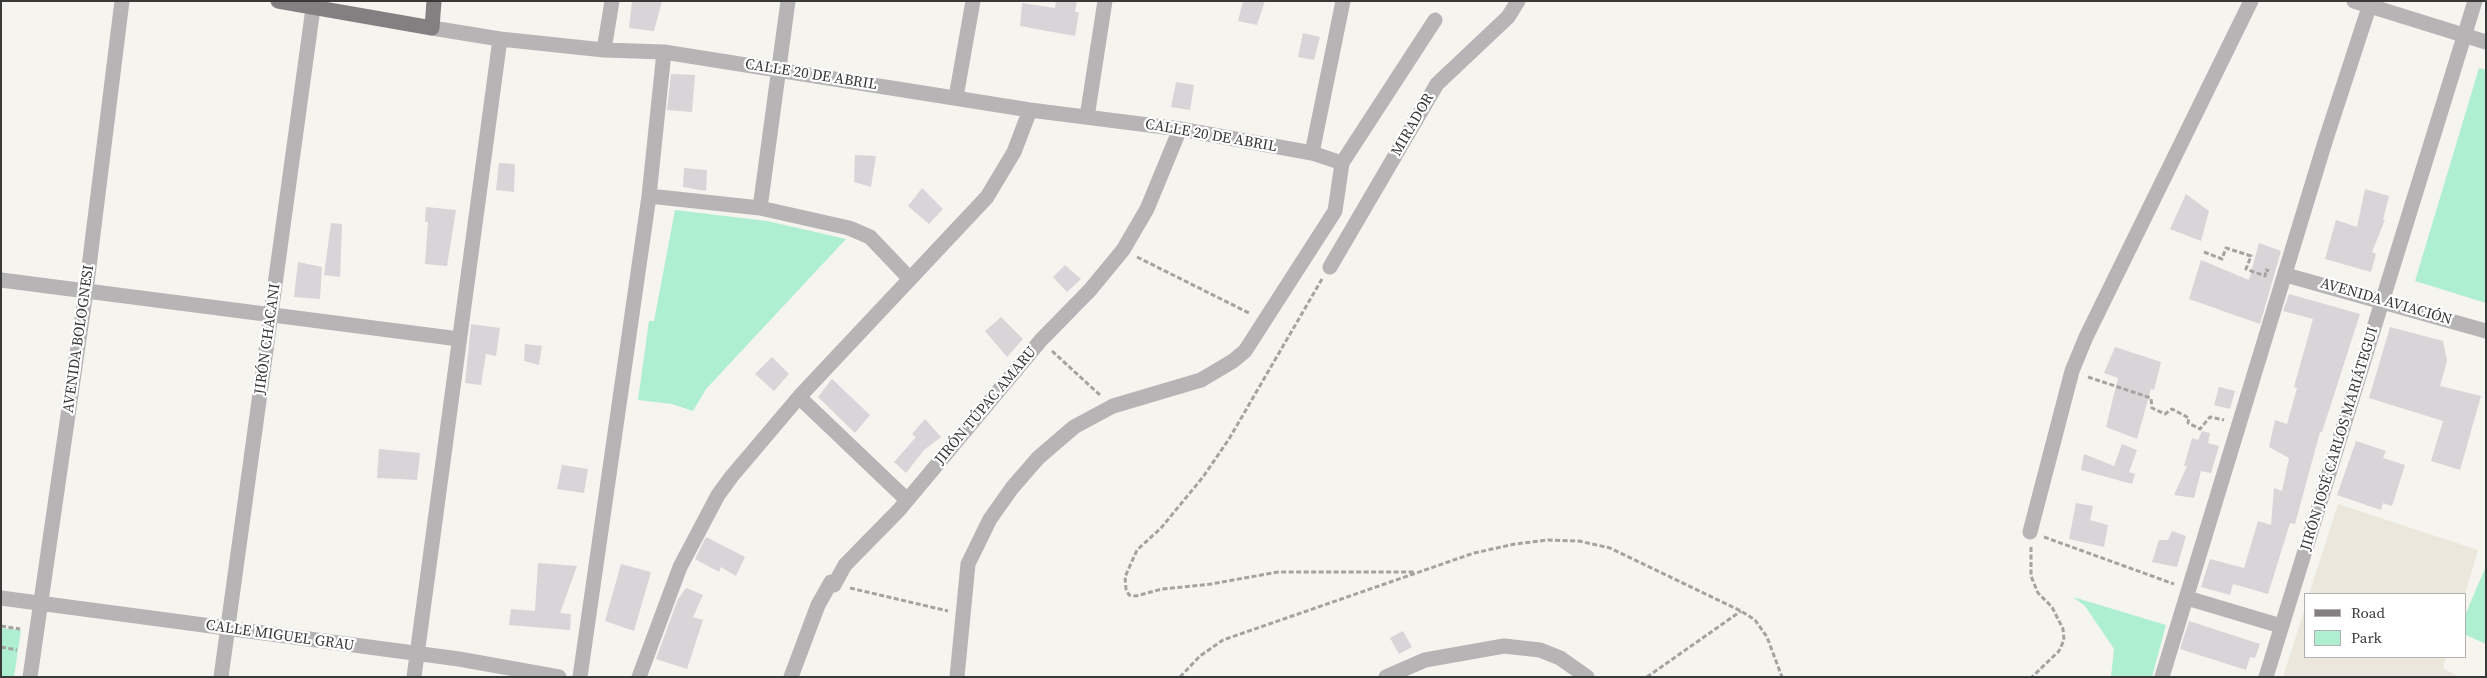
<!DOCTYPE html>
<html>
<head>
<meta charset="utf-8">
<style>
	body { margin:0 }
	#map { position:relative; width:2487px; height:678px; overflow:hidden; background:#f5f4ef; font-family:"Source Serif 4",serif }
	canvas { display:block }
	.frame { position:absolute; inset:0; border:2px solid #393937; pointer-events:none }
	.legend { position:absolute; left:2304px; top:593px; width:162px; height:65px; box-sizing:border-box; background:#fff; border:1px solid #b0b0af; margin:0; padding:6px 9px; list-style:none; font-size:15px; color:#393937 }
	.legend li { display:flex; align-items:center; gap:10px; height:25px }
	.legend b { width:25px; border:1px solid #b0b0af }
</style>
</head>
<body>
<div id="map">
<canvas width="2487" height="678"></canvas>
<div class="frame"></div>
<ul class="legend">
<li><b style="height:6px;background:#847f80"></b>Road</li>
<li><b style="height:14px;background:#afefd1"></b>Park</li>
</ul>
</div>
<script>
const ctx = document.querySelector('canvas').getContext('2d');
ctx.lineJoin = 'round';
function paint(path, color) {
  ctx.fillStyle = color;
  ctx.fill(path, 'evenodd');
}
function shape(rows) {
  const path = new Path2D();
  for (const r of rows) {
    path.moveTo(r[0], r[1]);
    for (let i = 2; i < r.length; i += 2) path.lineTo(r[i], r[i + 1]);
  }
  return path;
}
function strokePath(path, color, width, dash) {
  ctx.strokeStyle = color;
  ctx.lineWidth = width;
  ctx.lineCap = dash ? 'butt' : 'round';
  ctx.setLineDash(dash || []);
  ctx.stroke(path);
}
function label(font, color, halo, rows, align = 'center') {
  ctx.font = font + ' "Source Serif 4",serif';
  ctx.lineWidth = 4.5;
  ctx.setLineDash([]);
  ctx.textBaseline = 'middle';
  ctx.strokeStyle = halo;
  ctx.fillStyle = color;
  for (const [text, x, y, turn = 0] of rows) {
    ctx.save();
    ctx.translate(x, y);
    ctx.rotate((+turn || 0) * Math.PI / 180);
    ctx.textAlign = isNaN(turn) ? turn : align;
    if (halo) ctx.strokeText(text, 0, 0);
    ctx.fillText(text, 0, 0);
    ctx.restore();
  }
}
paint(shape([
	[2338,504,2478,550,2465,594,2309,594],
	[2306,605,2306,657,2446,657,2443,668,2459,677,2283,677]
]), '#ebe7dc');
paint(shape([
	[2479,68,2486,70,2486,303,2415,281],
	[675,210,767,221,846,239,706,389,693,411,672,404,638,400,649,321,654,321],
	[2486,566,2486,644,2466,635,2466,613],
	[2073,597,2166,625,2152,677,2111,677,2114,649,2085,606],
	[1,628,21,630,14,677,1,677]
]), '#afefd1');
paint(shape([
	[632,1,662,1,654,31,629,28],
	[1056,1,1077,1,1075,12,1079,12,1075,36,1020,26,1022,3,1055,8],
	[1243,1,1265,1,1257,25,1238,21],
	[1303,33,1320,37,1314,60,1298,57],
	[671,74,695,75,692,112,667,110],
	[1176,82,1194,85,1190,110,1171,107],
	[855,155,876,156,871,187,854,182],
	[499,163,515,164,514,192,496,190],
	[684,168,707,170,706,191,683,187],
	[922,188,943,209,929,224,908,206],
	[2365,189,2389,196,2383,220,2385,220,2372,252,2376,254,2371,272,2325,259,2336,220,2357,227],
	[2186,194,2209,211,2201,241,2170,229],
	[426,207,456,210,447,266,425,264,428,222,425,222],
	[331,223,342,224,340,277,324,275],
	[2259,243,2281,251,2260,324,2189,299,2201,260,2249,280],
	[298,262,322,267,320,299,294,297],
	[1065,265,1081,279,1067,292,1053,277],
	[2289,294,2360,314,2322,432,2320,432,2295,524,2290,523,2268,594,2233,584,2230,595,2201,587,2210,559,2244,568,2258,521,2271,525,2274,488,2282,491,2289,458,2269,447,2275,420,2287,424,2297,388,2294,387,2313,319,2283,311],
	[1001,317,1023,339,1007,357,985,331],
	[471,324,500,328,496,356,486,354,481,385,465,383],
	[2390,327,2443,341,2447,361,2440,386,2481,396,2460,470,2431,461,2443,421,2369,398],
	[525,344,542,346,539,365,524,361],
	[2115,347,2161,362,2154,390,2151,389,2137,439,2106,427,2118,378,2104,373],
	[772,357,789,374,774,391,755,374],
	[832,379,870,415,855,433,818,397],
	[2219,387,2235,391,2230,409,2214,405],
	[925,419,941,437,924,450,906,473,894,462,916,437,912,434],
	[2202,431,2210,433,2208,443,2219,446,2211,473,2201,471,2194,498,2174,495,2187,466,2184,466,2192,438,2198,440],
	[2356,441,2386,451,2383,458,2405,465,2392,506,2383,503,2381,510,2337,495],
	[2122,444,2137,450,2129,472,2135,474,2132,484,2081,470,2084,454,2114,466],
	[379,449,420,453,417,480,377,478],
	[562,465,588,469,584,493,557,489],
	[2076,503,2093,506,2090,520,2108,525,2104,547,2069,539],
	[2172,531,2186,536,2177,567,2152,562,2159,540,2168,540],
	[706,537,745,557,736,576,721,567,719,572,695,559],
	[538,563,577,566,560,613,571,614,570,630,509,625,511,609,535,611],
	[621,564,651,572,634,631,605,621],
	[686,588,703,595,693,617,703,620,687,669,656,659,678,599],
	[2189,621,2260,644,2255,658,2250,657,2246,670,2180,649],
	[1403,631,1412,647,1399,654,1390,638]
]), '#d9d4d7');
strokePath(shape([
	[2204,252,2222,259,2226,248,2251,256,2246,269,2265,276,2266,270,2269,271],
	[1137,257,1249,313],
	[1322,279,1229,439,1203,477,1161,528,1137,550,1125,577,1126,589,1129,595,1136,596,1162,589,1211,584,1278,572,1416,572],
	[1052,351,1101,396],
	[2088,377,2151,398,2152,408,2165,414,2172,409,2189,418,2188,423,2200,429,2210,417,2224,420],
	[2044,537,2174,584],
	[2031,547,2031,576,2038,593,2052,607,2063,629,2064,640,2059,651,2032,677],
	[850,588,948,611],
	[1,626,20,629],
	[1,647,17,650],
	[1180,677,1200,656,1223,640,1474,553,1515,544,1548,540,1579,541,1610,548,1741,611,1755,620,1767,637,1782,677],
	[1647,677,1741,611]
]), '#a4a3a0', 3, [5, 2.5]);
strokePath(shape([
	[2354,1,2486,42],
	[432,28,500,39,604,50,664,52,1030,110,1180,129,1312,153,1342,163],
	[604,50,612,1],
	[956,97,973,1],
	[1087,117,1105,1],
	[1312,153,1343,1],
	[649,196,760,208,849,228,870,237,910,279],
	[760,208,788,1],
	[1330,267,1437,84,1508,17,1518,1],
	[2286,275,2486,331],
	[1,280,459,339],
	[799,397,907,500],
	[2030,532,2072,371,2086,337,2251,1],
	[1,598,459,659,559,677],
	[2187,598,2281,626],
	[30,677,86,291,122,1],
	[221,677,314,1],
	[414,677,500,39],
	[580,677,649,196,664,52],
	[639,677,680,567,718,495,732,476,799,397,987,197,1014,152,1030,110],
	[791,677,818,605,831,582,834,585,845,565,899,510,1041,340,1090,290,1123,250,1147,209,1180,129],
	[957,677,968,564,990,519,1012,488,1038,458,1074,427,1113,406,1201,380,1233,361,1245,351,1335,211,1342,163,1435,20],
	[1386,677,1425,660,1504,646,1540,650,1560,658,1587,677],
	[2162,677,2325,142,2371,1],
	[2266,677,2475,1]
]), '#b7b4b5', 15);
strokePath(shape([
	[278,1,432,28,434,1]
]), '#847f80', 15);
label('15px', '#393937', '#fff', [
	["CALLE 20 DE ABRIL",811,75,9],
	["MIRADOR",1413,125,-60],
	["CALLE 20 DE ABRIL",1211,136,10],
	["AVENIDA AVIACIÓN",2386,302,16],
	["AVENIDA BOLOGNESI",79,339,-82],
	["JIRÓN CHACANI",268,339,-82],
	["JIRÓN TÚPAC AMARU",986,406,-50],
	["JIRÓN JOSÉ CARLOS MARIÁTEGUI",2340,439,-73],
	["CALLE MIGUEL GRAU",280,636,8]
]);
</script>
</body>
</html>
